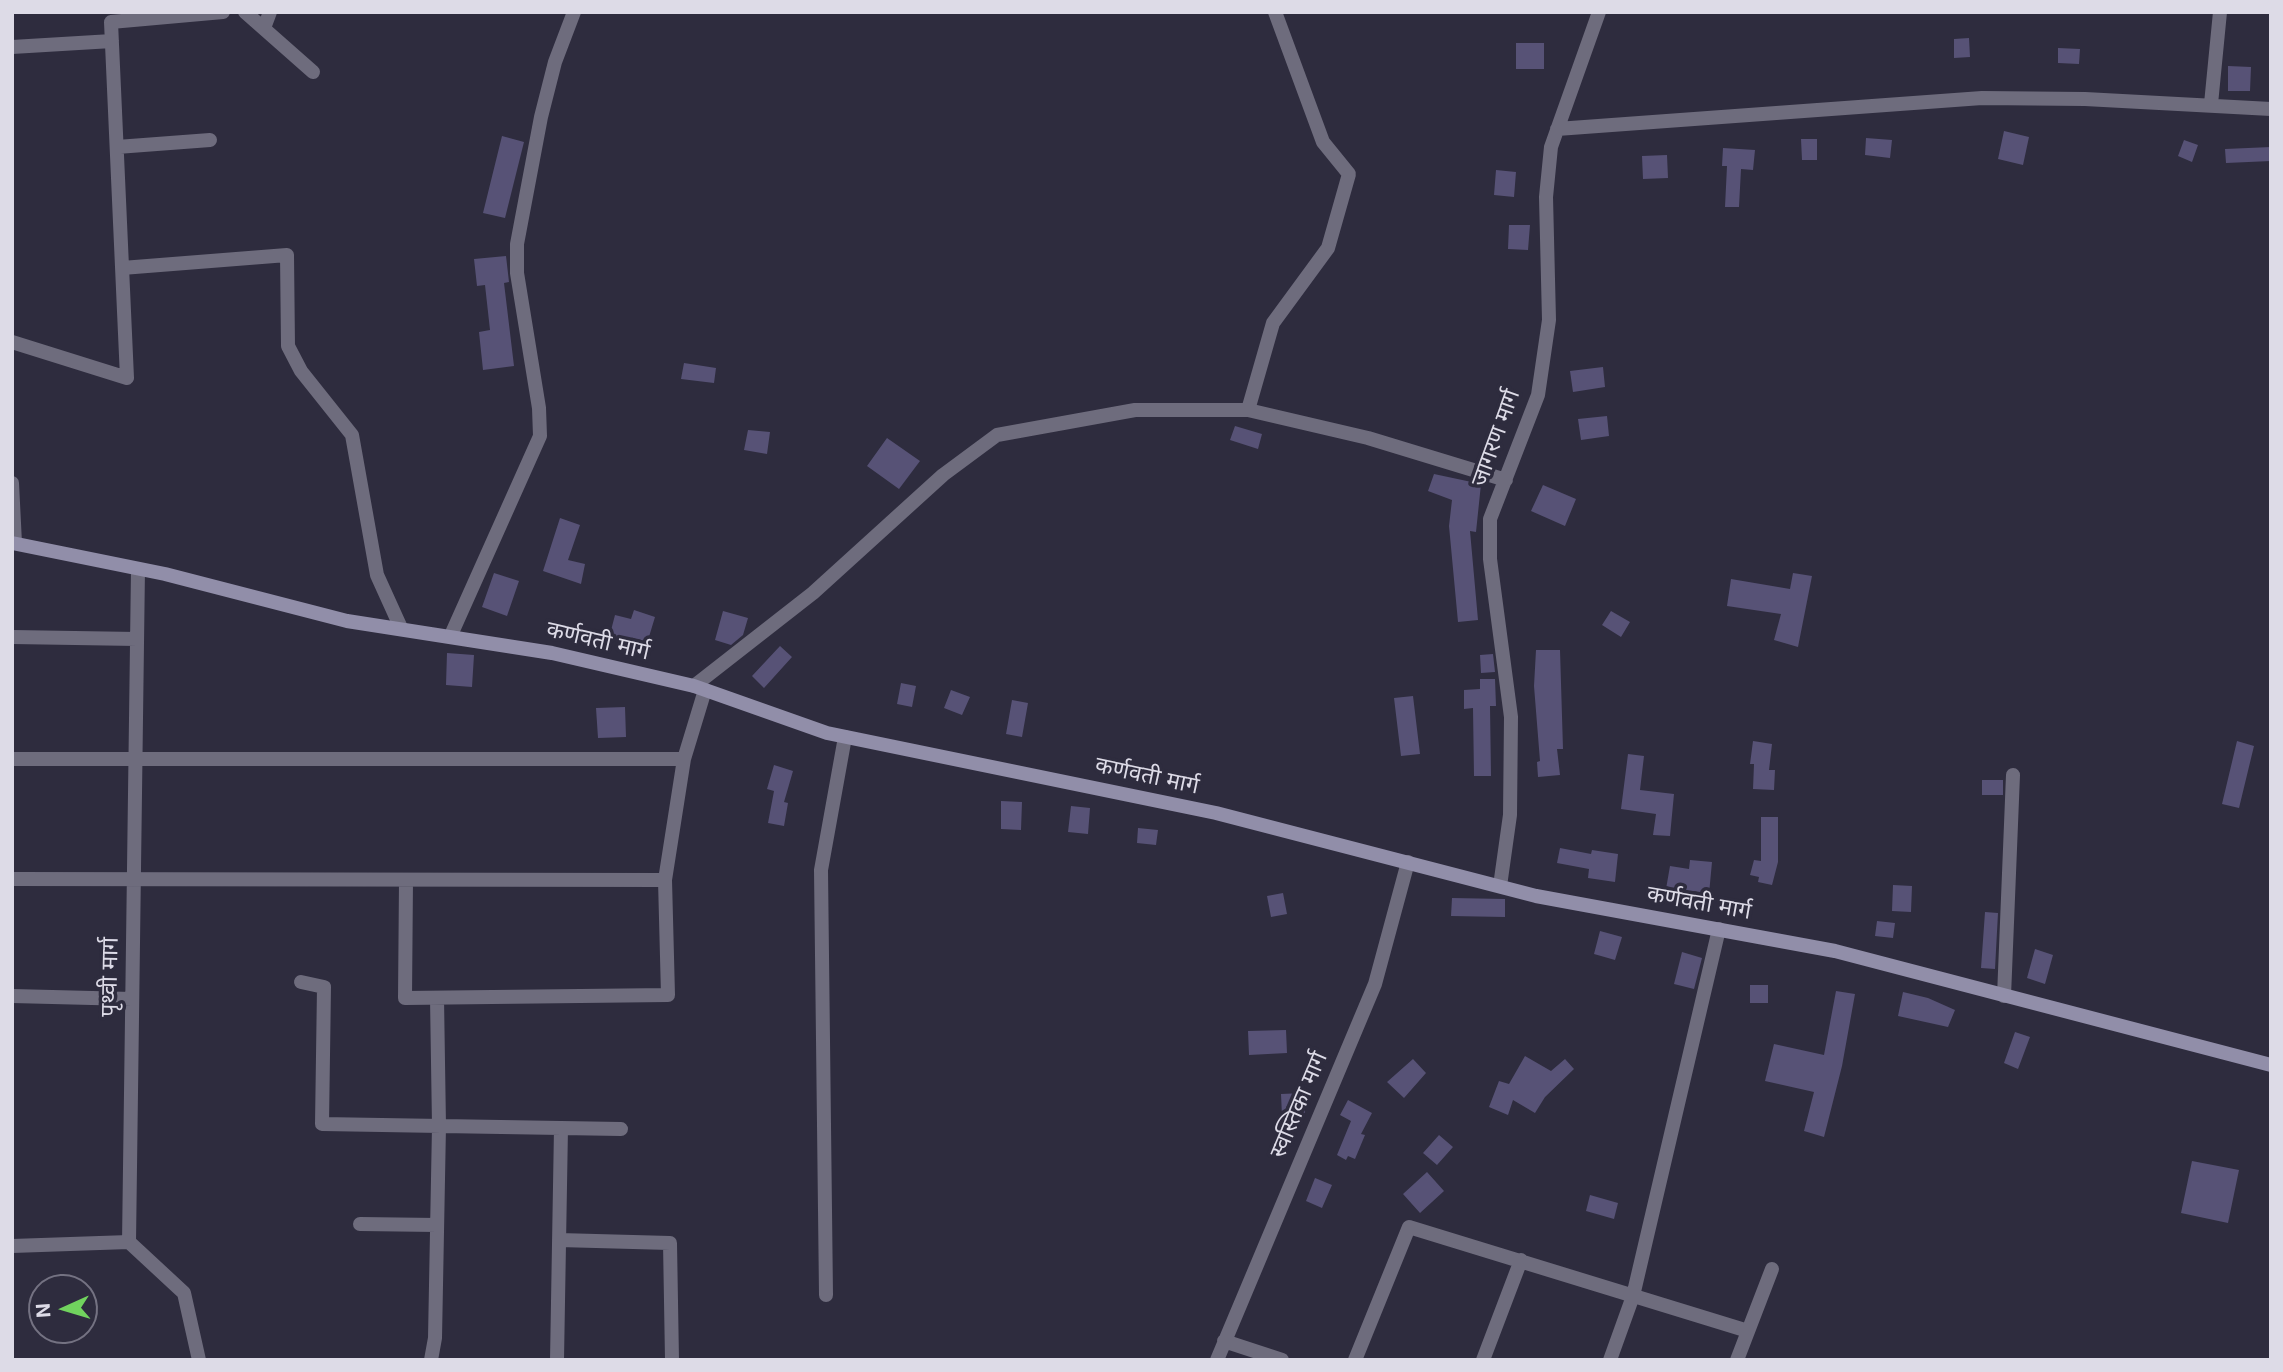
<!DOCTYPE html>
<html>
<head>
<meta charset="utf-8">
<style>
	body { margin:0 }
	#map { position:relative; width:2283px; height:1372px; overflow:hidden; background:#2e2c3e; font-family:Inter,sans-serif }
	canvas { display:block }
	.frame { position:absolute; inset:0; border:14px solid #dddbe7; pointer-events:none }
	.north { position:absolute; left:28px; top:1274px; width:70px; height:70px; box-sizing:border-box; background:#2e2c3e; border:2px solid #747282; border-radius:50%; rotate:266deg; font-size:19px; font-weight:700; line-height:28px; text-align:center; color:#dddbe7 }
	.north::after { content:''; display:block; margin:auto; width:24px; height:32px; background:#71d35e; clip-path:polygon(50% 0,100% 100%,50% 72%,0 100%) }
</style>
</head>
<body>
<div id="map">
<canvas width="2283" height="1372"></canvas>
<div class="frame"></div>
<div class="north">N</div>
</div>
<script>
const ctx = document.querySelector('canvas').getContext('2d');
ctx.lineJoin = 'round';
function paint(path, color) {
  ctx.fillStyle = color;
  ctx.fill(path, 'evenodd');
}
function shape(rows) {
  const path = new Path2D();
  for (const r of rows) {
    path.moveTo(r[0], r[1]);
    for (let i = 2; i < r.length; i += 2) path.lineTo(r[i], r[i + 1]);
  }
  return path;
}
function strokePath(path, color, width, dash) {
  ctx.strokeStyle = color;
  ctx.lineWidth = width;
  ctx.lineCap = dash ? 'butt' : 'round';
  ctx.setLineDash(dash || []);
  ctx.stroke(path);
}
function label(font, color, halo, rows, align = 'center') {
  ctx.font = font + ' Inter,"Noto Sans Devanagari",sans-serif';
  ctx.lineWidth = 7;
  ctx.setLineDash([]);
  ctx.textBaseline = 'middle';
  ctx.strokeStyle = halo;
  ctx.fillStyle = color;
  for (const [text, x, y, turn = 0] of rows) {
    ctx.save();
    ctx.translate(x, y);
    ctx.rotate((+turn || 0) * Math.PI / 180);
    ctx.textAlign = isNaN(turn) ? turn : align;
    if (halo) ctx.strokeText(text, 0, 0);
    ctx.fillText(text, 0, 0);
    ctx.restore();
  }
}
paint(shape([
	[1969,38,1970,57,1954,58,1954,39],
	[1516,43,1544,43,1544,69,1516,69],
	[2058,48,2080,49,2079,64,2058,63],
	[2228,66,2251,67,2250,91,2228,91],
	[2004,131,2029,137,2023,165,1998,159],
	[502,136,524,142,505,218,483,213],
	[1866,138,1892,140,1890,158,1865,155],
	[1801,139,1817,139,1817,160,1802,160],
	[2184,140,2198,145,2192,162,2178,156],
	[2271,147,2271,161,2226,163,2225,149],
	[1723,148,1755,150,1753,170,1741,169,1739,207,1725,207,1727,166,1722,166],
	[1667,155,1668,178,1643,179,1642,156],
	[1496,170,1516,172,1514,197,1494,195],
	[1509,225,1530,225,1528,250,1508,249],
	[506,256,509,282,504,283,514,366,483,370,479,332,490,330,485,285,477,286,474,259],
	[684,363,716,368,714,383,681,379],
	[1603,367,1605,387,1573,392,1570,371],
	[1607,416,1609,436,1581,440,1578,419],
	[1235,426,1262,434,1258,449,1230,440],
	[748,430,770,432,767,454,744,450],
	[887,438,920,461,899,489,867,466],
	[1434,474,1481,484,1476,532,1470,531,1478,620,1458,622,1449,526,1452,500,1428,491],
	[1543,485,1576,499,1565,526,1531,511],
	[560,518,580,525,568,560,585,564,581,584,543,571],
	[494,573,519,581,507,616,482,607],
	[1793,573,1812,576,1798,647,1774,640,1781,614,1727,606,1731,579,1790,589],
	[634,610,655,617,645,650,609,638,615,615,631,619],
	[723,611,748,618,743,635,731,645,715,640],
	[1611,611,1630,622,1621,637,1602,625],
	[780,646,792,657,764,688,752,676],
	[1536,650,1560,650,1563,749,1557,749,1560,775,1538,777,1537,762,1540,761,1534,686],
	[447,653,474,655,472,687,446,685],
	[1493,654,1495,672,1481,673,1480,655],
	[1480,679,1495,679,1496,706,1490,706,1491,776,1474,776,1473,708,1464,709,1464,690,1480,689],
	[901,683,916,686,912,707,897,704],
	[951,690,970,697,962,715,944,708],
	[1413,696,1420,754,1401,756,1394,698],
	[1012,700,1028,703,1022,737,1006,734],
	[625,707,626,737,598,738,596,708],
	[1753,741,1772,744,1769,770,1775,770,1774,790,1753,789,1754,764,1750,764],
	[2237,741,2254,746,2239,808,2222,804],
	[1628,754,1644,756,1640,790,1674,794,1670,836,1653,835,1656,814,1621,809],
	[774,765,793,771,784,802,788,803,784,826,768,823,774,791,767,789],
	[1982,780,2003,780,2003,795,1982,795],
	[1001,801,1022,802,1021,830,1001,829],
	[1071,806,1090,808,1088,834,1068,832],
	[1761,817,1778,817,1778,862,1772,885,1758,882,1759,877,1750,875,1754,860,1761,861],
	[1138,828,1158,830,1156,845,1137,843],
	[1560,848,1591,854,1592,850,1618,854,1615,882,1588,878,1589,869,1557,863],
	[1690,860,1712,862,1709,894,1666,889,1670,866,1689,869],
	[1893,885,1912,886,1911,912,1892,911],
	[1283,893,1287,914,1271,917,1267,896],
	[1452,898,1505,899,1505,917,1451,916],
	[1985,912,1998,913,1995,969,1981,968],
	[1877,921,1895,923,1893,938,1875,936],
	[1600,931,1622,937,1615,960,1594,954],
	[2035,949,2053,955,2045,984,2027,978],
	[1682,952,1702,958,1694,989,1674,984],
	[1750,985,1768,985,1768,1003,1750,1003],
	[1836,991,1855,994,1842,1066,1824,1137,1804,1131,1814,1092,1765,1081,1774,1044,1824,1055],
	[1903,992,1928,998,1955,1010,1948,1027,1898,1016],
	[1286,1030,1287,1053,1249,1055,1248,1031],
	[2015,1032,2030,1037,2018,1069,2004,1063],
	[1525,1056,1551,1071,1565,1059,1574,1069,1545,1097,1535,1113,1513,1100,1508,1115,1489,1107,1499,1081,1509,1084],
	[1413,1059,1426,1073,1404,1098,1387,1082],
	[1304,1093,1305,1115,1282,1116,1281,1094],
	[1348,1100,1372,1113,1361,1134,1365,1135,1355,1159,1348,1156,1346,1160,1337,1155,1351,1121,1340,1115],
	[1439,1135,1453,1147,1437,1165,1423,1153],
	[2192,1161,2239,1170,2228,1223,2181,1213],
	[1427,1172,1444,1191,1420,1213,1403,1194],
	[1315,1178,1332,1185,1322,1208,1306,1201],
	[1590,1195,1618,1203,1614,1219,1586,1211]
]), '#575276');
strokePath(shape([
	[245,12,313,72],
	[264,28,270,12],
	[12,47,112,41],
	[2211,104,2220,12],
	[1557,129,1982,98,2085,99,2271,109],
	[117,147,210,140],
	[122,268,287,255,288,346,301,371,352,435,377,575,401,628],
	[12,342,127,378,111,22,223,12],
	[1248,410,1273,323,1328,248,1349,174,1323,142,1275,12],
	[12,483,15,543],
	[138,569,129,1242,184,1293,199,1360],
	[451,635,540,436,539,408,517,273,517,244,541,117,555,62,574,12],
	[12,637,137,639],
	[694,686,813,593,943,475,997,435,1135,410,1248,410,1368,438,1506,480],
	[12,759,684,759],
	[12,879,665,880],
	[406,881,405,998,668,995,665,880,684,759,705,690],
	[1500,886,1510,815,1511,717,1490,559,1490,519,1538,395,1549,320,1546,197,1551,147,1599,12],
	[301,982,324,987,322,1124,621,1129],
	[12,996,132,999],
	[2004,996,2013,775],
	[360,1224,437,1225],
	[559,1240,670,1243,672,1360],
	[12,1246,129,1242],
	[826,1295,821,870,845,737],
	[1224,1341,1282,1360],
	[431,1360,435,1338,439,1126,437,998],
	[557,1360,561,1128],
	[1217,1360,1375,984,1408,862],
	[1355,1360,1409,1227,1748,1331],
	[1483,1360,1521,1260],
	[1610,1360,1633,1296,1719,929],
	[1737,1360,1772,1269]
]), '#6e6c7d', 14);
strokePath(shape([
	[12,543,165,574,347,621,552,653,694,686,827,733,1216,813,1536,896,1835,951,2271,1065]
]), '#918ea9', 14);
label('23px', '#dddbe7', '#2e2c3e', [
	["जागरण मार्ग",1496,438,-70],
	["कर्णवती मार्ग",598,641,13],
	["कर्णवती मार्ग",1147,776,12],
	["कर्णवती मार्ग",1699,903,10],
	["पृथ्वी मार्ग",110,977,-89],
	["स्वस्तिका मार्ग",1299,1105,-67]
]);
</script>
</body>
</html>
